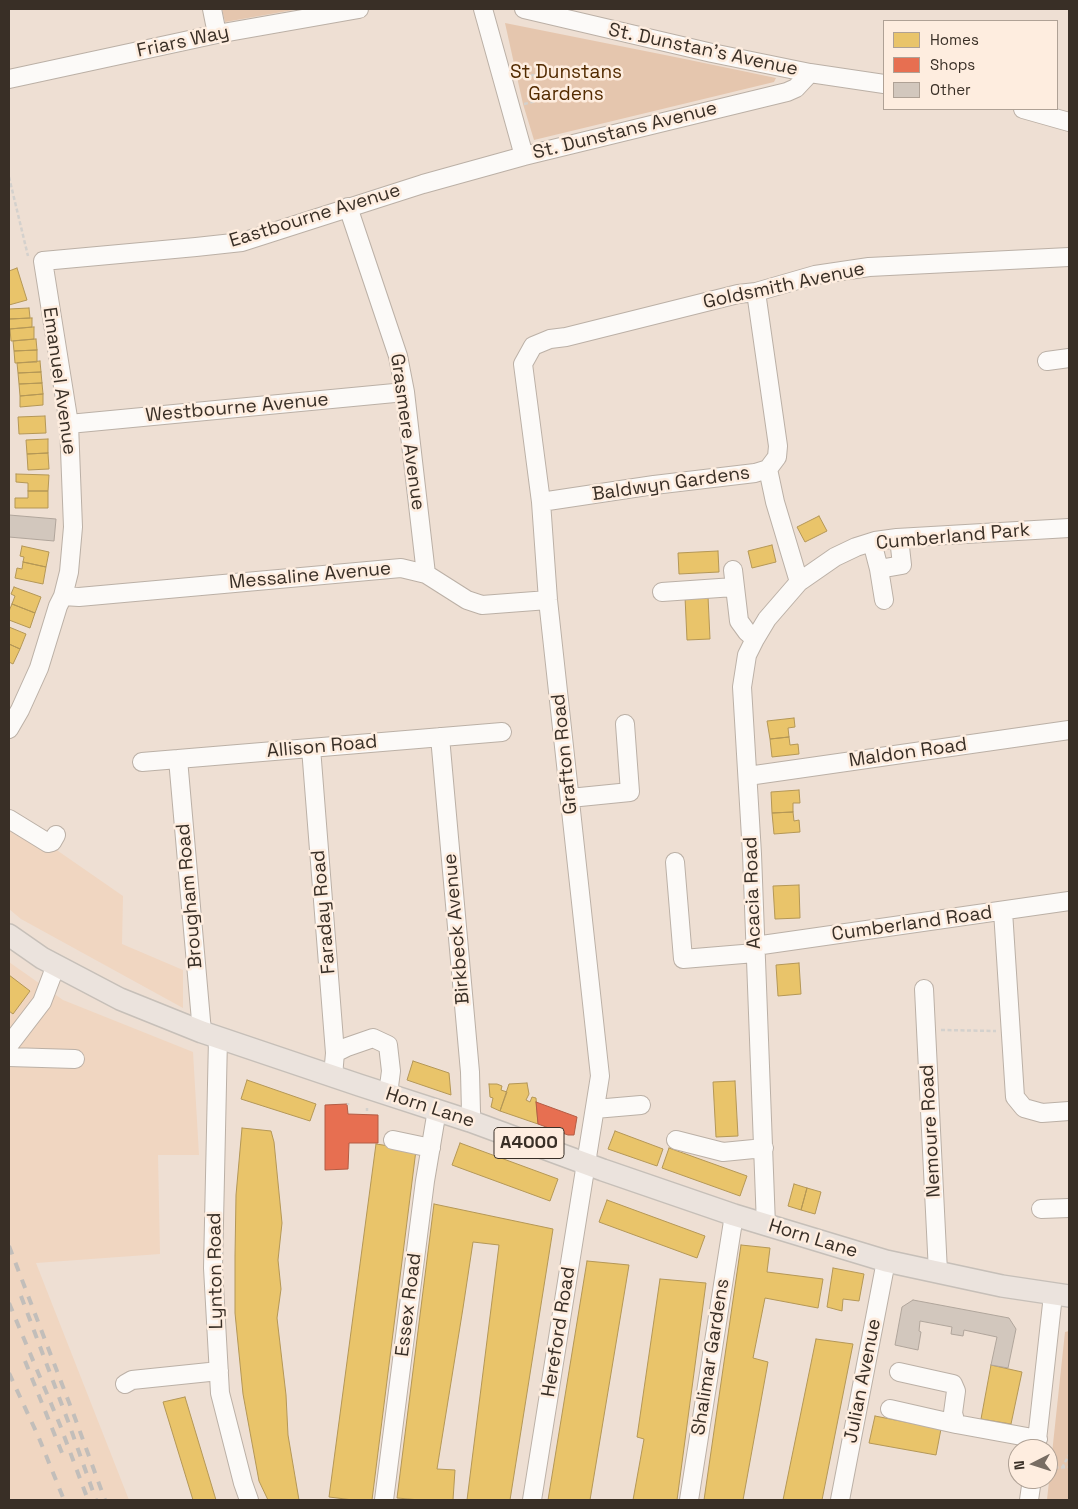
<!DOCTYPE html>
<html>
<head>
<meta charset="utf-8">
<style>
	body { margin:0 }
	#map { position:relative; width:1078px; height:1509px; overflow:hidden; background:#eedfd3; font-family:"Space Grotesk",sans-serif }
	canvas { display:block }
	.frame { position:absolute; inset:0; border:10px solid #392f26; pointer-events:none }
	.legend { position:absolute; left:883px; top:20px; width:175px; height:90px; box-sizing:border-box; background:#feeddf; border:1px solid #afa195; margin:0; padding:6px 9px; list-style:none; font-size:15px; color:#392f26 }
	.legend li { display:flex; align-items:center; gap:10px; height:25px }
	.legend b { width:25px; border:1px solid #afa195 }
	.north { position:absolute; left:1008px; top:1439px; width:50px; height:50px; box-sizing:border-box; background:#feeddf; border:1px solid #afa195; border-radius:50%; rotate:265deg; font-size:14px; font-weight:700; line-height:20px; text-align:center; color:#392f26 }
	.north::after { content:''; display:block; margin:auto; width:18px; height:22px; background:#786d63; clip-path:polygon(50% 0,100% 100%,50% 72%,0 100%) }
</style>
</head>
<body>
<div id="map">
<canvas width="1078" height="1509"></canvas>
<div class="frame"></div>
<ul class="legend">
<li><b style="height:14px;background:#e9c46a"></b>Homes</li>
<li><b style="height:14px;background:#e76f51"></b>Shops</li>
<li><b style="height:14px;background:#d2c7bd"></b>Other</li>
</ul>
<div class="north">N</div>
</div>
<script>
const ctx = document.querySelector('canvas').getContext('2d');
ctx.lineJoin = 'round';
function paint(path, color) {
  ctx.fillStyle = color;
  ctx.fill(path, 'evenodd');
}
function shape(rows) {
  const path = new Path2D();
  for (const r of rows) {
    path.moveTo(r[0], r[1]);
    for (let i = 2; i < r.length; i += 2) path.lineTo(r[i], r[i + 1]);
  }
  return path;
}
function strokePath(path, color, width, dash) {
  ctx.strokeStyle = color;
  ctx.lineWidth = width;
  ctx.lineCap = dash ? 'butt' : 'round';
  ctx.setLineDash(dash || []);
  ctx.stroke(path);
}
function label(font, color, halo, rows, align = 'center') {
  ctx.font = font + ' "Space Grotesk",sans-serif';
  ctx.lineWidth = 5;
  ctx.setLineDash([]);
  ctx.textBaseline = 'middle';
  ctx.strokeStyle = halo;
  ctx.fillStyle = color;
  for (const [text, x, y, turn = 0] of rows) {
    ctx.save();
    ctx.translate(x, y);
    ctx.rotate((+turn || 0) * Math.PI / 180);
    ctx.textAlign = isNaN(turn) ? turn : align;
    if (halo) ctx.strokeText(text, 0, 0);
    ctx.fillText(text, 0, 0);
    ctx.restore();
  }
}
paint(shape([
	[9,817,123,896,122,944,183,970,183,1008,21,919,9,909],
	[9,962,63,1000,193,1052,199,1155,158,1155,160,1254,36,1263,129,1500,9,1500]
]), '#f0d6c1');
paint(shape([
	[222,9,299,9,225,22],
	[505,23,680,58,776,78,774,82,534,140,523,104],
	[1069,1331,1069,1500,1047,1500,1065,1332]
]), '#e5c6ae');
const homes = shape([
	[17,268,27,300,9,305,9,271,17,268],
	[29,308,30,318,9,319,9,309,29,308],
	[32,318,32,327,9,329,9,319,32,318],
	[34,327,34,339,11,341,10,329,34,327],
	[36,339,37,350,14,351,13,341,36,339],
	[37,350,37,362,15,363,14,351,37,350],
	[40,361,41,372,18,373,17,363,40,361],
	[41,372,42,383,19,384,18,373,41,372],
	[42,383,43,394,20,396,19,384,42,383],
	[43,394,43,405,20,407,20,396,43,394],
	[45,416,46,433,19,434,18,417,45,416],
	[48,439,48,453,27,454,26,440,48,439],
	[48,453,49,469,28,470,27,454,48,453],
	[16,474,49,475,48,491,28,491,28,483,16,482,16,474],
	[28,491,48,491,48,508,15,508,15,498,28,498,28,491],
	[819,516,827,531,805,542,797,527,819,516],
	[772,545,776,562,752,568,748,551,772,545],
	[22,546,49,552,46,567,23,562,24,557,20,556,22,546],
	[718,551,719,572,679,574,678,553,718,551],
	[23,562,46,567,43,584,15,578,17,568,22,569,23,562],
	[14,587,41,597,35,613,12,604,15,596,11,594,14,587],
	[708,596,710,639,687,640,685,597,708,596],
	[12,604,35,613,30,628,9,620,9,611,12,604],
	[9,627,26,634,20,649,9,644,9,627],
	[9,644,20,649,13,664,9,662,9,644],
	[794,718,795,727,788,728,789,737,770,739,767,721,794,718],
	[789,737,790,745,798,744,799,754,772,757,770,739,789,737],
	[799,790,800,803,793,803,793,812,772,813,771,792,799,790],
	[793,812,794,821,799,820,800,832,774,834,772,813,793,812],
	[799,885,800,918,775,919,773,886,799,885],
	[799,963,801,994,778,996,776,965,799,963],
	[9,975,30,991,13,1014,9,1011,9,975],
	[413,1061,449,1073,451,1095,407,1080,413,1061],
	[247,1080,316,1104,310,1121,241,1099,247,1080],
	[735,1081,738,1136,716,1137,713,1082,735,1081],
	[527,1083,529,1094,526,1100,530,1102,532,1097,536,1098,538,1124,500,1111,509,1084,527,1083],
	[489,1084,497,1084,502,1086,501,1090,507,1092,500,1111,491,1107,493,1098,490,1097,489,1084],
	[242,1128,271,1131,274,1142,282,1223,278,1260,281,1289,277,1318,286,1395,288,1435,299,1500,268,1500,259,1481,243,1394,235,1313,235,1256,236,1195,242,1128],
	[615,1131,663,1149,657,1166,608,1149,615,1131],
	[460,1143,558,1179,550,1201,452,1165,460,1143],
	[376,1144,416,1150,372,1500,353,1500,329,1497,376,1144],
	[669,1148,747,1176,740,1196,662,1168,669,1148],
	[794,1184,807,1188,801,1210,788,1206,794,1184],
	[807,1188,821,1192,815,1214,801,1210,807,1188],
	[607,1200,705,1236,697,1258,599,1222,607,1200],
	[434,1204,553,1229,510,1500,467,1500,499,1245,473,1242,463,1308,437,1469,455,1470,453,1500,420,1500,397,1498,434,1204],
	[741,1245,770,1248,767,1272,823,1279,818,1308,765,1298,753,1358,768,1362,743,1500,704,1500,741,1245],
	[587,1261,629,1265,590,1500,548,1500,587,1261],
	[833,1268,864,1274,859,1301,843,1299,842,1311,827,1307,833,1268],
	[660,1279,706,1283,677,1500,633,1500,644,1439,637,1437,660,1279],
	[816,1339,853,1344,822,1500,783,1500,816,1339],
	[991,1365,1022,1372,1011,1424,981,1419,991,1365],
	[185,1397,216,1500,193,1500,163,1402,185,1397],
	[875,1416,941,1429,936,1455,869,1443,875,1416]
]);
paint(homes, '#e9c46a');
strokePath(homes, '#b49756', 1);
const shops = shape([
	[536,1102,577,1117,574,1135,568,1135,538,1124,536,1102],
	[347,1104,348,1114,378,1115,378,1143,349,1143,348,1169,325,1170,325,1105,347,1104]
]);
paint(shops, '#e76f51');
strokePath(shops, '#b35c44', 1);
const building = shape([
	[9,515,56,519,54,541,9,537,9,515],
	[913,1300,1009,1318,1016,1329,1008,1368,991,1365,997,1337,964,1330,963,1336,951,1334,952,1327,920,1321,919,1331,921,1332,918,1350,895,1345,902,1307,913,1300]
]);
paint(building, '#d2c7bd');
strokePath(building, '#b0a59b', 1);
const minor = shape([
	[212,9,217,34],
	[483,9,524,156,787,92,796,88,810,73],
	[524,9,712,53,810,73,884,84],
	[9,79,217,34,359,9],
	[1023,109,1069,122],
	[348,207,398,356,405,392,426,574],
	[1047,361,1069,358],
	[69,424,405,392],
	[768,469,775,502,799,582],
	[541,502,654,485,755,473,768,469,777,457,778,446,756,292],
	[872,542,879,569,884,600],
	[879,569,902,565,899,538],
	[733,570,739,621,747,632,755,639,747,655,742,687,752,854,766,1225],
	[662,592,734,587],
	[63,596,79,597,401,568,426,574,467,600,482,605,548,600],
	[755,639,767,619,799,582,835,557,856,547,875,541,897,538,1069,528],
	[9,729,20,710,39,668,58,606,63,596,69,572,73,527,69,424,43,261,196,247,242,242,423,184,524,156],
	[440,737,470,1072,471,1112,470,1121],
	[311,748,335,1053,333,1076],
	[178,759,202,1032],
	[142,762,502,732],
	[748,776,1069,730],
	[570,798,630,792,625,724],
	[9,819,48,843,52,842,56,835],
	[675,862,683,959,755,953],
	[1003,911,1015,1097,1024,1108,1042,1113,1069,1111],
	[755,946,1069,901],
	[924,989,938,1272],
	[218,1038,213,1268,220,1393,243,1483,249,1500],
	[9,1045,42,1002,56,965],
	[335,1053,347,1047,373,1038,388,1045,391,1071,388,1094],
	[9,1057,75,1059],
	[595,1109,641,1105],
	[393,1140,431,1148],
	[676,1140,723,1152,764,1148],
	[1041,1209,1069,1208],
	[125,1384,132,1380,219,1371],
	[890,1409,956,1424,953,1413,956,1391,953,1384,899,1372],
	[956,1424,1038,1439],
	[1036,1449,1053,1295],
	[384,1500,425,1181,437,1110],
	[532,1500,600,1076,548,600,541,502,523,364,533,346,550,339,566,337,738,294,756,292,815,275,869,267,1069,257],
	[689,1500,734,1215],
	[840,1500,886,1261],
	[1029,1500,1032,1479]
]);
const major = shape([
	[9,935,42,958,120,999,202,1032,359,1085,470,1121,603,1170,734,1215,886,1261,1002,1286,1069,1296]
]);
strokePath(minor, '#bbb0a6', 20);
strokePath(major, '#c6bfb8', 24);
strokePath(shape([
	[518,77,535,75],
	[524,104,537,101],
	[9,177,28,256],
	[941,1030,996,1031],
	[348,1105,348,1103],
	[367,1108,367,1111],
	[1048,1468,1069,1467],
	[1062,1468,1069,1455]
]), '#d4d1cd', 2.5, [4, 2.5]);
strokePath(minor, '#fcfaf8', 18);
strokePath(major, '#ebe3dd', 21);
strokePath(shape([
	[9,1246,75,1418,105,1500],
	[21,1296,68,1421,96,1500],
	[9,1303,60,1425,88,1500],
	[25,1361,64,1458],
	[9,1373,39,1438,64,1500]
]), '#c2beba', 4, [9, 9]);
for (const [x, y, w] of [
	[529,1143,70]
]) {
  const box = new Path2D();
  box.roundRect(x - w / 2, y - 15.5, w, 31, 4);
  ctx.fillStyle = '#feeddf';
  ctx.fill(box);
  strokePath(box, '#392f26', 1);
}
label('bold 18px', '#392f26', null, [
	["A4000",529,1143]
]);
label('19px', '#392f26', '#feeddf', [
	["Friars Way",183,42,-12],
	["St. Dunstan's Avenue",703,50,12],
	["St. Dunstans Avenue",625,131,-14],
	["Eastbourne Avenue",315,216,-17],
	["Goldsmith Avenue",784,286,-12],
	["Emanuel Avenue",59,381,82],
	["Westbourne Avenue",237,408,-5],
	["Grasmere Avenue",407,432,82],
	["Baldwyn Gardens",671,484,-8],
	["Cumberland Park",953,537,-5],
	["Messaline Avenue",310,576,-5],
	["Allison Road",322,747,-5],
	["Maldon Road",908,753,-8],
	["Grafton Road",565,754,-96],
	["Acacia Road",753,893,-92],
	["Brougham Road",190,896,-95],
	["Faraday Road",324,912,-95],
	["Cumberland Road",912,924,-8],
	["Birkbeck Avenue",457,929,-95],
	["Horn Lane",430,1108,18],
	["Nemoure Road",931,1131,-93],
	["Horn Lane",813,1239,17],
	["Lynton Road",216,1271,-91],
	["Essex Road",409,1305,-83],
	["Hereford Road",559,1332,-81],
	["Shalimar Gardens",711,1357,-81],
	["Julian Avenue",863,1381,-79]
]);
label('19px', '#532b00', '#feeddf', [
	["St Dunstans",566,73],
	["Gardens",566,95]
]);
</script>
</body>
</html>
